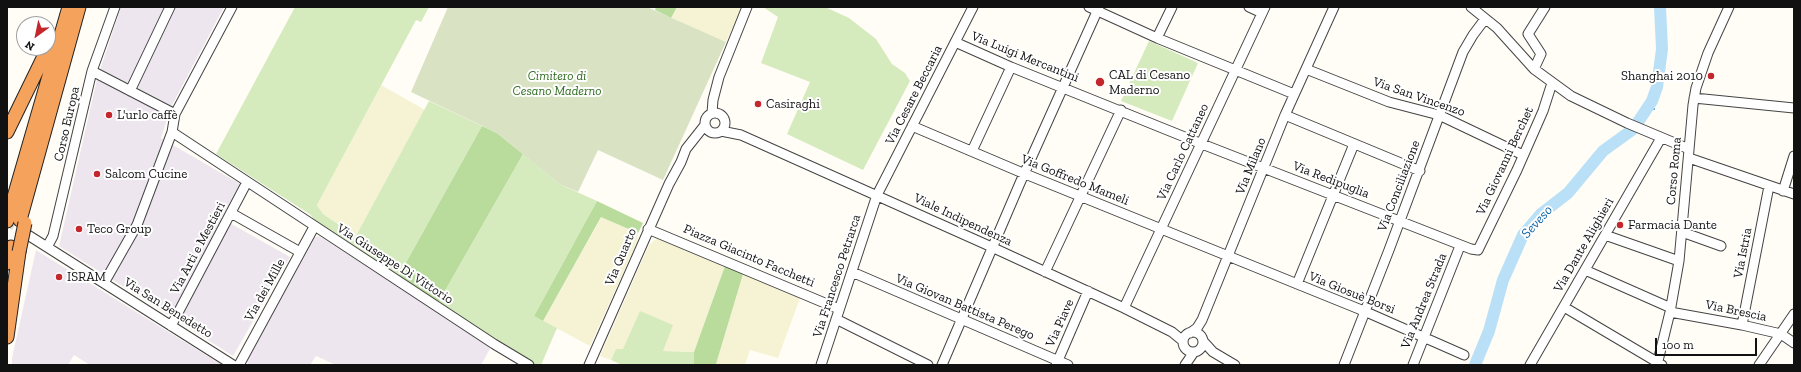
<!DOCTYPE html>
<html>
<head>
<meta charset="utf-8">
<style>
	body { margin:0 }
	#map { position:relative; width:1801px; height:372px; overflow:hidden; background:#fffdf5; font-family:"Zilla Slab",serif }
	canvas { display:block }
	.frame { position:absolute; inset:0; border:8px solid #111; pointer-events:none }
	.north { position:absolute; left:16px; top:16px; width:40px; height:40px; box-sizing:border-box; background:#fff; border:1px solid #a0a0a0; border-radius:50%; rotate:213deg; font-size:11px; font-weight:700; line-height:16px; text-align:center; color:#111 }
	.north::after { content:''; display:block; margin:auto; width:14px; height:18px; background:#c4262e; clip-path:polygon(50% 0,100% 100%,50% 72%,0 100%) }
	.scale { position:absolute; left:1655px; top:338px; width:102px; height:18px; box-sizing:border-box; border:2px solid #111; border-top:0; padding-left:5px; font-size:12px; line-height:14px; white-space:nowrap; color:#111; -webkit-text-stroke:3px #fff; paint-order:stroke }
</style>
</head>
<body>
<div id="map">
<canvas width="1801" height="372"></canvas>
<div class="frame"></div>
<div class="north">N</div>
<div class="scale">100 m</div>
</div>
<script>
const ctx = document.querySelector('canvas').getContext('2d');
ctx.lineJoin = 'round';
function paint(path, color) {
  ctx.fillStyle = color;
  ctx.fill(path, 'evenodd');
}
function shape(rows) {
  const path = new Path2D();
  for (const r of rows) {
    if (r.length === 3) {
      path.moveTo(r[0] + r[2], r[1]);
      path.arc(r[0], r[1], r[2], 0, 2 * Math.PI);
      continue;
    }
    path.moveTo(r[0], r[1]);
    for (let i = 2; i < r.length; i += 2) path.lineTo(r[i], r[i + 1]);
  }
  return path;
}
function strokePath(path, color, width, dash) {
  ctx.strokeStyle = color;
  ctx.lineWidth = width;
  ctx.lineCap = dash ? 'butt' : 'round';
  ctx.setLineDash(dash || []);
  ctx.stroke(path);
}
function label(font, color, halo, rows, align = 'center') {
  ctx.font = font + ' "Zilla Slab",serif';
  ctx.lineWidth = 4;
  ctx.setLineDash([]);
  ctx.textBaseline = 'middle';
  ctx.strokeStyle = halo;
  ctx.fillStyle = color;
  for (const [text, x, y, turn = 0] of rows) {
    ctx.save();
    ctx.translate(x, y);
    ctx.rotate((+turn || 0) * Math.PI / 180);
    ctx.textAlign = isNaN(turn) ? turn : align;
    if (halo) ctx.strokeText(text, 0, 0);
    ctx.fillText(text, 0, 0);
    ctx.restore();
  }
}
paint(shape([
	[121,7,224,7,171,107,161,138,240,184,221,218,290,257,233,356,59,246,97,79],
	[319,236,491,347,481,365,336,365,316,356,310,365,248,365,247,361,315,237],
	[36,250,222,365,90,365,74,355,68,365,12,365,12,358]
]), '#eee6ef');
paint(shape([
	[677,7,742,7,726,42,671,18],
	[381,85,425,110,357,236,323,214,317,205],
	[602,216,638,233,637,242,590,346,543,321],
	[661,238,725,266,694,352,616,349,611,360,600,356,649,245,656,239],
	[743,274,800,298,778,358,750,350,745,365,718,365,716,364]
]), '#f6f3d4');
paint(shape([
	[295,7,429,7,421,22,416,20,317,205,323,214,356,236,429,101,482,126,398,277,316,223,311,215,216,154],
	[763,7,825,7,849,18,876,39,892,64,905,73,910,81,863,170,787,134,810,82,761,63,778,17],
	[1149,41,1198,63,1172,121,1121,101],
	[523,154,559,184,597,201,534,316,557,328,541,365,534,365,529,359,514,352,438,303],
	[640,311,673,325,663,351,694,352,694,365,622,365,611,360,616,349,623,349]
]), '#d5ebbd');
paint(shape([
	[656,7,677,7,671,18,655,10],
	[482,126,497,133,523,154,438,303,398,277],
	[597,201,643,223,638,233,601,217,543,321,534,316],
	[725,266,743,274,716,364,694,365,694,352]
]), '#b9dc9c');
paint(shape([
	[448,7,647,7,726,42,663,180,598,150,578,192,559,184,497,133,411,92]
]), '#d9e3c4');
strokePath(shape([
	[1649,106,1654,109]
]), '#3f96cf', 2);
strokePath(shape([
	[1638,122,1652,101,1657,87,1662,49,1660,7],
	[1475,365,1489,331,1503,280,1523,235,1541,214,1568,193,1603,151,1632,130]
]), '#b9e0f7', 12);
strokePath(shape([
	[7,221,26,234]
]), '#dbdad3', 9, [9, 4.5]);
const minor = shape([
	[1089,7,1157,38,1294,94],
	[1249,7,1262,13],
	[1471,7,1497,28,1534,69,1571,96,1627,123,1689,149],
	[1157,38,1172,7],
	[955,42,1011,67,1202,144,1471,249,1478,250,1517,170,1543,111,1552,83],
	[1306,69,1389,102,1439,115,1523,155],
	[1534,69,1541,54,1528,34,1545,7],
	[92,71,175,114],
	[130,91,170,7],
	[1694,98,1794,108],
	[715,123,10],
	[712,113,713,100,719,77,747,7],
	[1285,115,1420,171],
	[912,126,1018,171,1364,311,1464,355],
	[721,131,741,135,985,244,1124,308,1172,332,1183,341],
	[172,132,494,344,529,365],
	[972,151,1011,67],
	[1689,158,1794,194],
	[1783,191,1794,156],
	[231,213,300,252],
	[648,229,839,309],
	[1682,232,1721,246],
	[28,235,233,365],
	[1605,235,1679,261],
	[47,247,53,236,92,71,115,7],
	[1585,270,1671,308],
	[852,272,1068,365],
	[1045,272,1121,110],
	[104,283,137,225,172,132,175,114,232,7],
	[1297,284,1354,144],
	[1564,307,1662,365],
	[1124,308,1265,7],
	[1670,312,1742,325,1781,334,1794,343],
	[836,319,928,365],
	[1742,325,1769,186],
	[171,326,247,182],
	[1193,342,10],
	[1190,333,1197,328,1202,320,1285,115,1334,7],
	[1203,341,1213,352,1235,365],
	[239,365,314,227],
	[589,365,669,184,681,162,686,149,705,125],
	[821,365,877,195,973,7],
	[942,365,1020,183,1099,7],
	[1056,365,1088,291],
	[1185,365,1194,352],
	[1344,365,1389,250,1463,52,1473,35,1485,19],
	[1413,365,1460,246],
	[1530,365,1661,138],
	[1657,365,1670,312,1679,261,1693,105,1696,88,1708,53,1729,7],
	[1759,365,1794,314]
]);
const highway = shape([
	[7,132,48,48],
	[20,220,79,7],
	[7,221,69,7],
	[7,263,11,247],
	[7,337,19,252]
]);
strokePath(minor, '#444', 11);
strokePath(highway, '#222', 15);
strokePath(minor, '#fff', 9);
strokePath(highway, '#f5a25d', 13);
const highwayBridge = shape([
	[19,252,25,223]
]);
strokePath(highwayBridge, '#222', 15, []);
strokePath(highwayBridge, '#f5a25d', 13);
for (const [x, y, r, color] of [
	[1711,76,4,"#c4262e"],
	[1100,82,5,"#c4262e"],
	[758,104,4,"#c4262e"],
	[109,115,4,"#c4262e"],
	[97,174,4,"#c4262e"],
	[1620,225,4,"#c4262e"],
	[79,229,4,"#c4262e"],
	[59,277,4,"#c4262e"]
]) {
  const dot = new Path2D();
  dot.arc(x, y, r, 0, 2 * Math.PI);
  ctx.fillStyle = color;
  ctx.fill(dot);
  strokePath(dot, '#fff', 1.5);
}
label('13px', '#111', '#fff', [
	["Via Luigi Mercantini",1025,57,22],
	["Via Cesare Beccaria",914,95,-63],
	["Via San Vincenzo",1419,97,19],
	["Corso Europa",67,124,-77],
	["Via Carlo Cattaneo",1183,152,-65],
	["Via Giovanni Berchet",1505,161,-65],
	["Via Milano",1251,166,-68],
	["Corso Roma",1674,171,-85],
	["Via Goffredo Mameli",1075,180,22],
	["Via Redipuglia",1331,180,21],
	["Via Conciliazione",1399,186,-69],
	["Viale Indipendenza",963,220,25],
	["Via Dante Alighieri",1584,245,-60],
	["Via Arti e Mestieri",198,248,-62],
	["Via Istria",1743,253,-79],
	["Piazza Giacinto Facchetti",749,256,23],
	["Via Quarto",621,257,-67],
	["Via Giuseppe Di Vittorio",395,264,33],
	["Via Francesco Petrarca",837,276,-72],
	["Via dei Mille",265,290,-61],
	["Via Giosuè Borsi",1352,293,22],
	["Via Andrea Strada",1424,301,-68],
	["Via Giovan Battista Perego",965,307,23],
	["Via San Benedetto",168,308,32],
	["Via Brescia",1736,311,12],
	["Via Piave",1060,323,-66]
]);
label('13px', '#111', '#fff', [
	["CAL di Cesano",1109,75],
	["Maderno",1109,90],
	["Shanghai 2010",1703,76,"right"],
	["Casiraghi",766,104],
	["L'urlo caffè",117,115],
	["Salcom Cucine",105,174],
	["Farmacia Dante",1628,225],
	["Teco Group",87,229],
	["ISRAM",67,277]
], 'left');
label('italic 13px', '#2f6b1f', '#fff', [
	["Cimitero di",557,76],
	["Cesano Maderno",557,91]
]);
label('italic 14px', '#1768a6', '#fff', [
	["Seveso",1537,222,-48]
]);
</script>
</body>
</html>
